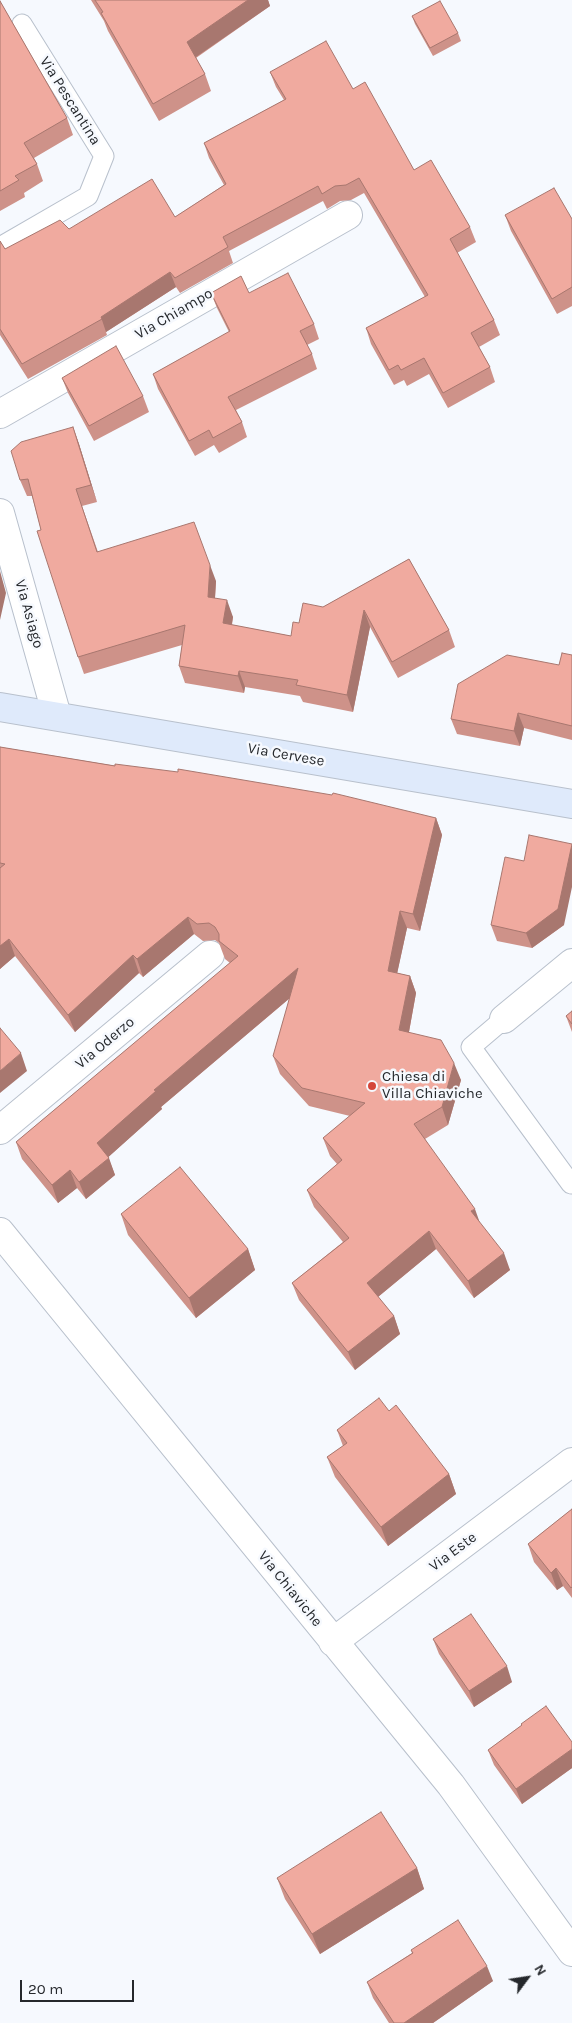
<!DOCTYPE html>
<html>
<head>
<meta charset="utf-8">
<style>
	body { margin:0 }
	#map { position:relative; width:572px; height:2023px; overflow:hidden; background:#f6f9fe; font-family:Karla,sans-serif }
	canvas { display:block }
	.north { position:absolute; left:502px; top:1953px; width:50px; height:50px; -webkit-text-stroke:4px #f6f9fe; paint-order:stroke; rotate:59deg; font-size:14px; font-weight:700; line-height:20px; text-align:center; color:#25282c }
	.north::after { content:''; display:block; margin:auto; width:18px; height:22px; background:#25282c; clip-path:polygon(50% 0,100% 100%,50% 72%,0 100%) }
	.scale { position:absolute; left:20px; top:1980px; width:114px; height:22px; box-sizing:border-box; border:2px solid #25282c; border-top:0; padding-left:6px; font-size:15px; line-height:18px; white-space:nowrap; color:#25282c; -webkit-text-stroke:4px #f6f9fe; paint-order:stroke }
</style>
</head>
<body>
<div id="map">
<canvas width="572" height="2023"></canvas>
<div class="north">N</div>
<div class="scale">20 m</div>
</div>
<script>
const ctx = document.querySelector('canvas').getContext('2d');
ctx.lineJoin = 'round';
function shape(rows) {
  const path = new Path2D();
  for (const r of rows) {
    path.moveTo(r[0], r[1]);
    for (let i = 2; i < r.length; i += 2) path.lineTo(r[i], r[i + 1]);
  }
  return path;
}
function strokePath(path, color, width, dash) {
  ctx.strokeStyle = color;
  ctx.lineWidth = width;
  ctx.lineCap = dash ? 'butt' : 'round';
  ctx.setLineDash(dash || []);
  ctx.stroke(path);
}
function paint(path, color) {
  ctx.fillStyle = color;
  ctx.fill(path, 'evenodd');
}
function label(font, color, halo, rows, align = 'center') {
  ctx.font = font + ' Karla,sans-serif';
  ctx.lineWidth = 5;
  ctx.setLineDash([]);
  ctx.textBaseline = 'middle';
  ctx.strokeStyle = halo;
  ctx.fillStyle = color;
  for (const [text, x, y, turn = 0] of rows) {
    ctx.save();
    ctx.translate(x, y);
    ctx.rotate((+turn || 0) * Math.PI / 180);
    ctx.textAlign = isNaN(turn) ? turn : align;
    if (halo) ctx.strokeText(text, 0, 0);
    ctx.fillText(text, 0, 0);
    ctx.restore();
  }
}
const lane = shape([
	[0,247,88,196,104,156,22,24],
	[504,1019,471,1047,571,1184]
]);
const street = shape([
	[0,414,348,215],
	[0,513,57,716],
	[504,1019,572,963],
	[0,1130,210,955],
	[0,1232,451,1785,572,1952],
	[333,1642,572,1462]
]);
const secondary = shape([
	[0,707,572,804]
]);
strokePath(lane, '#b8c0cc', 21);
strokePath(street, '#b8c0cc', 30);
strokePath(secondary, '#b8c0cc', 30);
strokePath(lane, '#fff', 19);
strokePath(street, '#fff', 28);
strokePath(secondary, '#dfeafb', 28);
paint(shape([
	[91,0,268,0,270,6,196,58,205,74,211,91,159,121,108,31,104,21],
	[0,1,67,118,73,135,34,158,37,164,43,181,24,193,25,197,0,211],
	[412,16,458,33,461,41,433,56,415,24],
	[270,72,353,89,414,170,470,227,476,242,457,253,494,320,500,335,479,347,490,367,495,382,448,408,429,374,407,386,404,380,394,385,371,344,366,328,425,297,364,193,351,200,340,201,327,209,323,201,229,251,233,263,180,293,176,287,106,332,107,335,28,379,0,335,0,241,5,249,69,229,175,217,224,185,209,158,204,143,284,100,276,87],
	[505,215,572,219,572,306,557,314,511,231],
	[211,293,249,293,314,324,319,339,307,345,312,354,317,369,236,410,242,422,247,437,219,453,214,445,195,456,158,389,153,374,229,332,217,308],
	[62,378,143,396,149,412,94,441,68,393],
	[73,427,79,444,97,502,82,506,98,552,216,581,215,598,233,617,232,625,291,636,299,623,323,607,409,559,449,630,455,647,398,678,370,627,353,712,303,702,300,696,245,687,244,693,185,683,179,666,182,645,84,674,78,657,41,530,32,496,27,496,20,480],
	[572,655,572,740,524,728,520,746,457,734,451,719,559,665],
	[0,745,0,747,436,818,442,835,420,931,407,928,397,973,410,976,416,993,409,1032,461,1080,448,1125,425,1139,510,1270,474,1298,436,1249,378,1297,394,1316,400,1334,355,1370,299,1300,292,1283,343,1242,314,1207,307,1190,337,1164,330,1156,323,1138,350,1116,309,1106,280,1074,273,1056,290,998,161,1107,162,1109,108,1157,115,1175,86,1199,77,1188,58,1203,22,1159,16,1142,230,963,225,959,219,943,215,940,203,941,194,934,143,977,139,973,75,1032,15,956,0,969],
	[524,861,564,925,532,948,497,941,491,925],
	[572,1011,572,1032,566,1016],
	[121,1214,248,1249,255,1270,196,1318,128,1235],
	[389,1411,449,1474,456,1494,388,1546,335,1477,327,1457,343,1446,337,1430],
	[572,1509,572,1598,563,1586,557,1590,534,1562,528,1544],
	[433,1639,512,1682,474,1707,439,1654],
	[521,1724,572,1742,572,1768,522,1804,494,1765,488,1750,522,1725],
	[417,1868,424,1889,320,1954,285,1899,277,1878],
	[411,1950,493,1981,433,2023,389,2023,373,1998,367,1982,412,1953]
]), '#ce9289');
paint(shape([
	[248,0,268,0,270,6,193,59,187,42],
	[170,272,176,287,106,332,101,317],
	[73,427,79,444,97,502,91,485],
	[210,565,216,581,214,614,208,597],
	[0,571,6,593,0,620],
	[227,600,233,617,229,640,223,623],
	[364,610,370,627,353,712,347,695],
	[239,671,245,687,244,693,238,676],
	[518,713,524,728,520,746,514,731],
	[436,818,442,835,420,931,413,914],
	[572,845,572,887,564,925,532,948,526,933],
	[400,911,407,928,394,988,388,971],
	[188,917,194,934,143,977,137,959],
	[9,939,15,956,0,969,0,946],
	[133,955,139,973,75,1032,68,1015],
	[298,968,304,986,161,1107,162,1109,104,1161,97,1143,154,1090],
	[410,976,416,993,406,1048,399,1030],
	[21,1053,27,1071,0,1093,0,1071],
	[454,1063,461,1080,448,1125,442,1107],
	[109,1158,115,1175,86,1199,79,1182],
	[70,1170,77,1188,58,1203,52,1185],
	[475,1209,481,1226,471,1211],
	[429,1231,436,1249,373,1301,367,1283],
	[248,1249,255,1270,196,1318,189,1298],
	[504,1253,510,1270,474,1298,468,1281],
	[394,1316,400,1334,355,1370,348,1352],
	[449,1474,456,1494,388,1546,381,1527],
	[556,1568,563,1586,557,1590,551,1573],
	[507,1666,512,1682,474,1707,469,1691],
	[572,1749,572,1768,522,1804,516,1789],
	[417,1868,424,1889,320,1954,312,1934],
	[487,1966,493,1981,433,2023,404,2023]
]), '#a8776f');
const building = shape([
	[95,0,248,0,187,42,205,74,153,104,101,13,103,12,95,0],
	[0,1,67,118,24,143,37,164,15,176,19,180,0,191,0,1],
	[440,1,458,33,430,48,412,16,440,1],
	[326,41,353,89,365,82,414,170,431,160,470,227,450,239,494,320,471,333,490,367,443,393,424,358,401,370,398,365,389,370,366,328,428,295,359,178,346,185,335,186,322,194,318,186,223,237,228,247,175,278,170,272,101,317,102,319,22,364,0,329,0,241,5,249,60,220,69,229,152,179,175,217,226,184,204,143,286,99,270,72,326,41],
	[554,188,572,219,572,287,552,299,505,215,554,188],
	[288,273,314,324,300,331,312,354,228,397,242,422,213,438,209,430,189,441,153,374,230,331,211,293,241,276,249,293,288,273],
	[116,346,143,396,89,426,62,378,116,346],
	[73,427,91,485,76,489,97,552,194,522,210,565,208,597,227,600,223,623,291,636,293,622,299,623,303,603,323,607,409,559,449,630,392,662,364,610,347,695,296,685,298,680,239,671,238,676,179,666,185,625,78,657,37,531,41,530,28,479,20,480,11,451,21,442,73,427],
	[562,653,572,655,572,726,518,713,514,731,451,719,458,684,507,655,559,665,562,653],
	[0,747,115,766,115,764,178,772,178,769,332,795,333,793,436,818,413,914,400,911,388,971,410,976,399,1030,441,1040,454,1063,442,1107,414,1124,475,1209,471,1211,504,1253,468,1281,429,1231,367,1283,394,1316,348,1352,292,1283,349,1238,307,1190,342,1160,323,1138,365,1103,302,1088,273,1056,298,968,154,1090,156,1091,97,1143,109,1158,79,1182,70,1170,52,1185,16,1142,238,956,219,941,219,934,215,927,209,923,197,924,188,917,137,959,133,955,68,1015,9,939,0,946,0,868,5,864,0,863,0,747],
	[529,835,572,844,558,909,526,933,491,925,505,857,524,861,529,835],
	[572,1011,572,1024,566,1016,572,1011],
	[0,1028,21,1053,0,1071,0,1028],
	[180,1167,248,1249,189,1298,121,1214,180,1167],
	[379,1398,389,1411,396,1405,449,1474,381,1527,327,1457,347,1443,337,1430,379,1398],
	[572,1509,572,1587,571,1588,556,1568,551,1573,528,1544,572,1509],
	[471,1614,507,1666,469,1691,433,1639,471,1614],
	[546,1706,572,1742,572,1749,516,1789,488,1750,522,1725,521,1724,546,1706],
	[381,1812,417,1868,312,1934,277,1878,381,1812],
	[458,1920,487,1966,404,2023,394,2023,367,1982,413,1953,411,1950,458,1920]
]);
paint(building, '#f0aa9f');
strokePath(building, '#a8776f', 1);
for (const [x, y, r, color] of [
	[372,1086,5,"#d4463a"]
]) {
  const dot = new Path2D();
  dot.arc(x, y, r, 0, 2 * Math.PI);
  ctx.fillStyle = color;
  ctx.fill(dot);
  strokePath(dot, '#f6f9fe', 2);
}
label('15px', '#25282c', '#f6f9fe', [
	["Via Pescantina",70,101,58],
	["Via Chiampo",174,314,-30],
	["Via Asiago",29,614,74],
	["Via Cervese",286,755,10],
	["Via Oderzo",105,1043,-40],
	["Via Este",453,1552,-37],
	["Via Chiaviche",290,1589,51]
]);
label('15px', '#25282c', '#f6f9fe', [
	["Chiesa di",382,1077],
	["Villa Chiaviche",382,1094]
], 'left');
</script>
</body>
</html>
